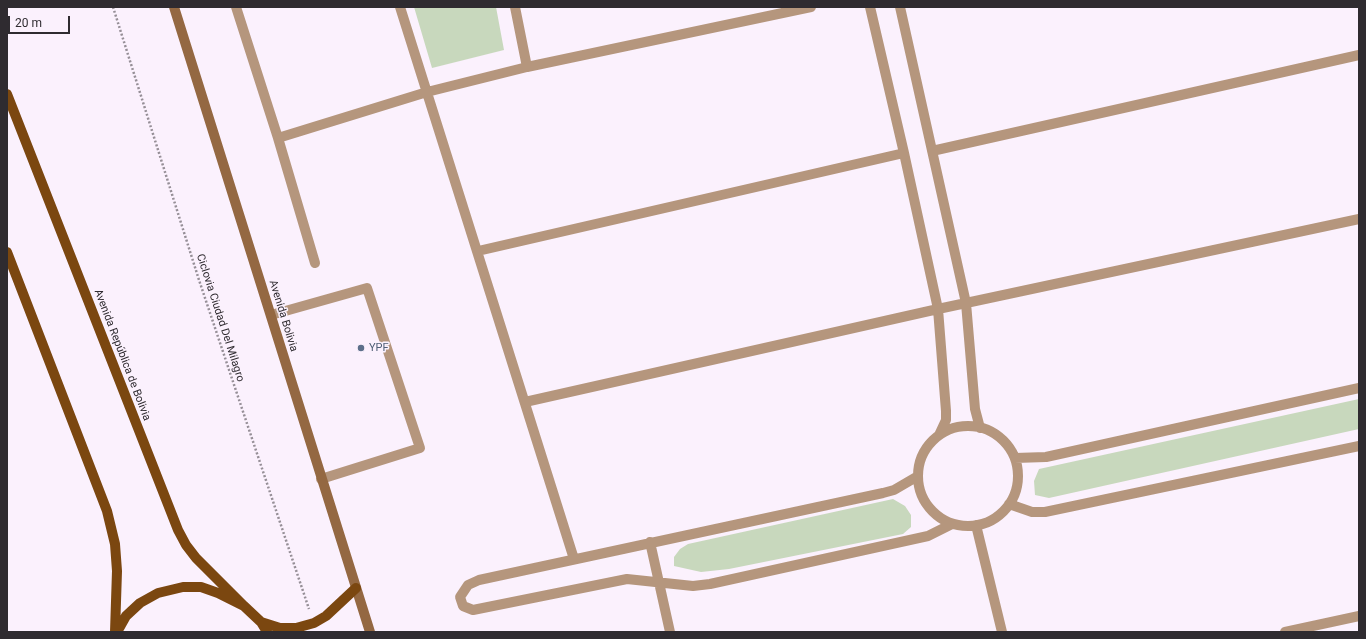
<!DOCTYPE html>
<html>
<head>
<meta charset="utf-8">
<style>
	body { margin:0 }
	#map { position:relative; width:1366px; height:639px; overflow:hidden; background:#fbf1fd; font-family:Roboto,sans-serif }
	canvas { display:block }
	.frame { position:absolute; inset:0; border:8px solid #2f2b30; pointer-events:none }
	.scale { position:absolute; left:8px; top:16px; width:62px; height:18px; box-sizing:border-box; border:2px solid #2f2b30; border-top:0; padding-left:5px; font-size:12px; line-height:14px; white-space:nowrap; color:#2f2b30; -webkit-text-stroke:3px #fbf1fd; paint-order:stroke }
</style>
</head>
<body>
<div id="map">
<canvas width="1366" height="639"></canvas>
<div class="frame"></div>
<div class="scale">20 m</div>
</div>
<script>
const ctx = document.querySelector('canvas').getContext('2d');
ctx.lineJoin = 'round';
function paint(path, color) {
  ctx.fillStyle = color;
  ctx.fill(path, 'evenodd');
}
function shape(rows) {
  const path = new Path2D();
  for (const r of rows) {
    if (r.length === 3) {
      path.moveTo(r[0] + r[2], r[1]);
      path.arc(r[0], r[1], r[2], 0, 2 * Math.PI);
      continue;
    }
    path.moveTo(r[0], r[1]);
    for (let i = 2; i < r.length; i += 2) path.lineTo(r[i], r[i + 1]);
  }
  return path;
}
function strokePath(path, color, width, dash) {
  ctx.strokeStyle = color;
  ctx.lineWidth = width;
  ctx.lineCap = dash ? 'butt' : 'round';
  ctx.setLineDash(dash || []);
  ctx.stroke(path);
}
function label(font, color, halo, rows, align = 'center') {
  ctx.font = font + ' Roboto,sans-serif';
  ctx.lineWidth = 3;
  ctx.setLineDash([]);
  ctx.textBaseline = 'middle';
  ctx.strokeStyle = halo;
  ctx.fillStyle = color;
  for (const [text, x, y, turn = 0] of rows) {
    ctx.save();
    ctx.translate(x, y);
    ctx.rotate((+turn || 0) * Math.PI / 180);
    ctx.textAlign = isNaN(turn) ? turn : align;
    if (halo) ctx.strokeText(text, 0, 0);
    ctx.fillText(text, 0, 0);
    ctx.restore();
  }
}
paint(shape([
	[414,7,496,7,504,50,432,68],
	[1359,399,1359,429,1049,498,1035,495,1034,481,1039,469],
	[893,499,905,506,911,515,911,527,903,534,729,569,701,572,674,566,674,557,680,549,688,544]
]), '#c8d8bd');
strokePath(shape([
	[113,7,199,280,309,609]
]), '#968f97', 2.5, [2, 2]);
strokePath(shape([
	[271,315,367,288,420,448,321,479]
]), '#b5967d', 10);
strokePath(shape([
	[236,7,278,138,315,263],
	[400,7,574,559],
	[515,7,527,67],
	[870,7,904,153,938,309,946,411,946,420,939,435],
	[900,7,966,303,975,409,980,428],
	[278,138,427,92,527,67,811,7],
	[932,151,1359,55],
	[478,251,904,153],
	[525,402,938,309,1359,219],
	[968,476,50],
	[1015,458,1046,457,1359,388],
	[918,476,894,490,883,493,479,580,468,585,460,597,463,606,473,610,627,579,693,586,710,584,928,536,952,524],
	[1009,504,1032,512,1045,512,1359,446],
	[976,525,1002,632],
	[650,542,670,632],
	[1285,632,1359,616]
]), '#b5967d', 10);
strokePath(shape([
	[174,7,370,632]
]), '#946842', 10);
strokePath(shape([
	[7,94,178,530,186,545,196,558,244,606],
	[7,252,107,511,115,544,117,571,115,632],
	[261,622,280,628,296,628,314,623,326,616,356,588],
	[117,632,126,616,140,603,158,593,183,587,201,587,218,593,244,606,261,622,267,632]
]), '#7b4710', 10);
for (const [x, y, r, color] of [
	[361,348,4,"#5c6f8a"]
]) {
  const dot = new Path2D();
  dot.arc(x, y, r, 0, 2 * Math.PI);
  ctx.fillStyle = color;
  ctx.fill(dot);
  strokePath(dot, '#fbf1fd', 1.5);
}
label('11px', '#2f2b30', '#fbf1fd', [
	["Avenida Bolivia",283,316,73],
	["Ciclovia Ciudad Del Milagro",220,318,72],
	["Avenida República de Bolivia",122,355,69]
]);
label('11px', '#4e5e75', '#fbf1fd', [
	["YPF",369,348]
], 'left');
</script>
</body>
</html>
